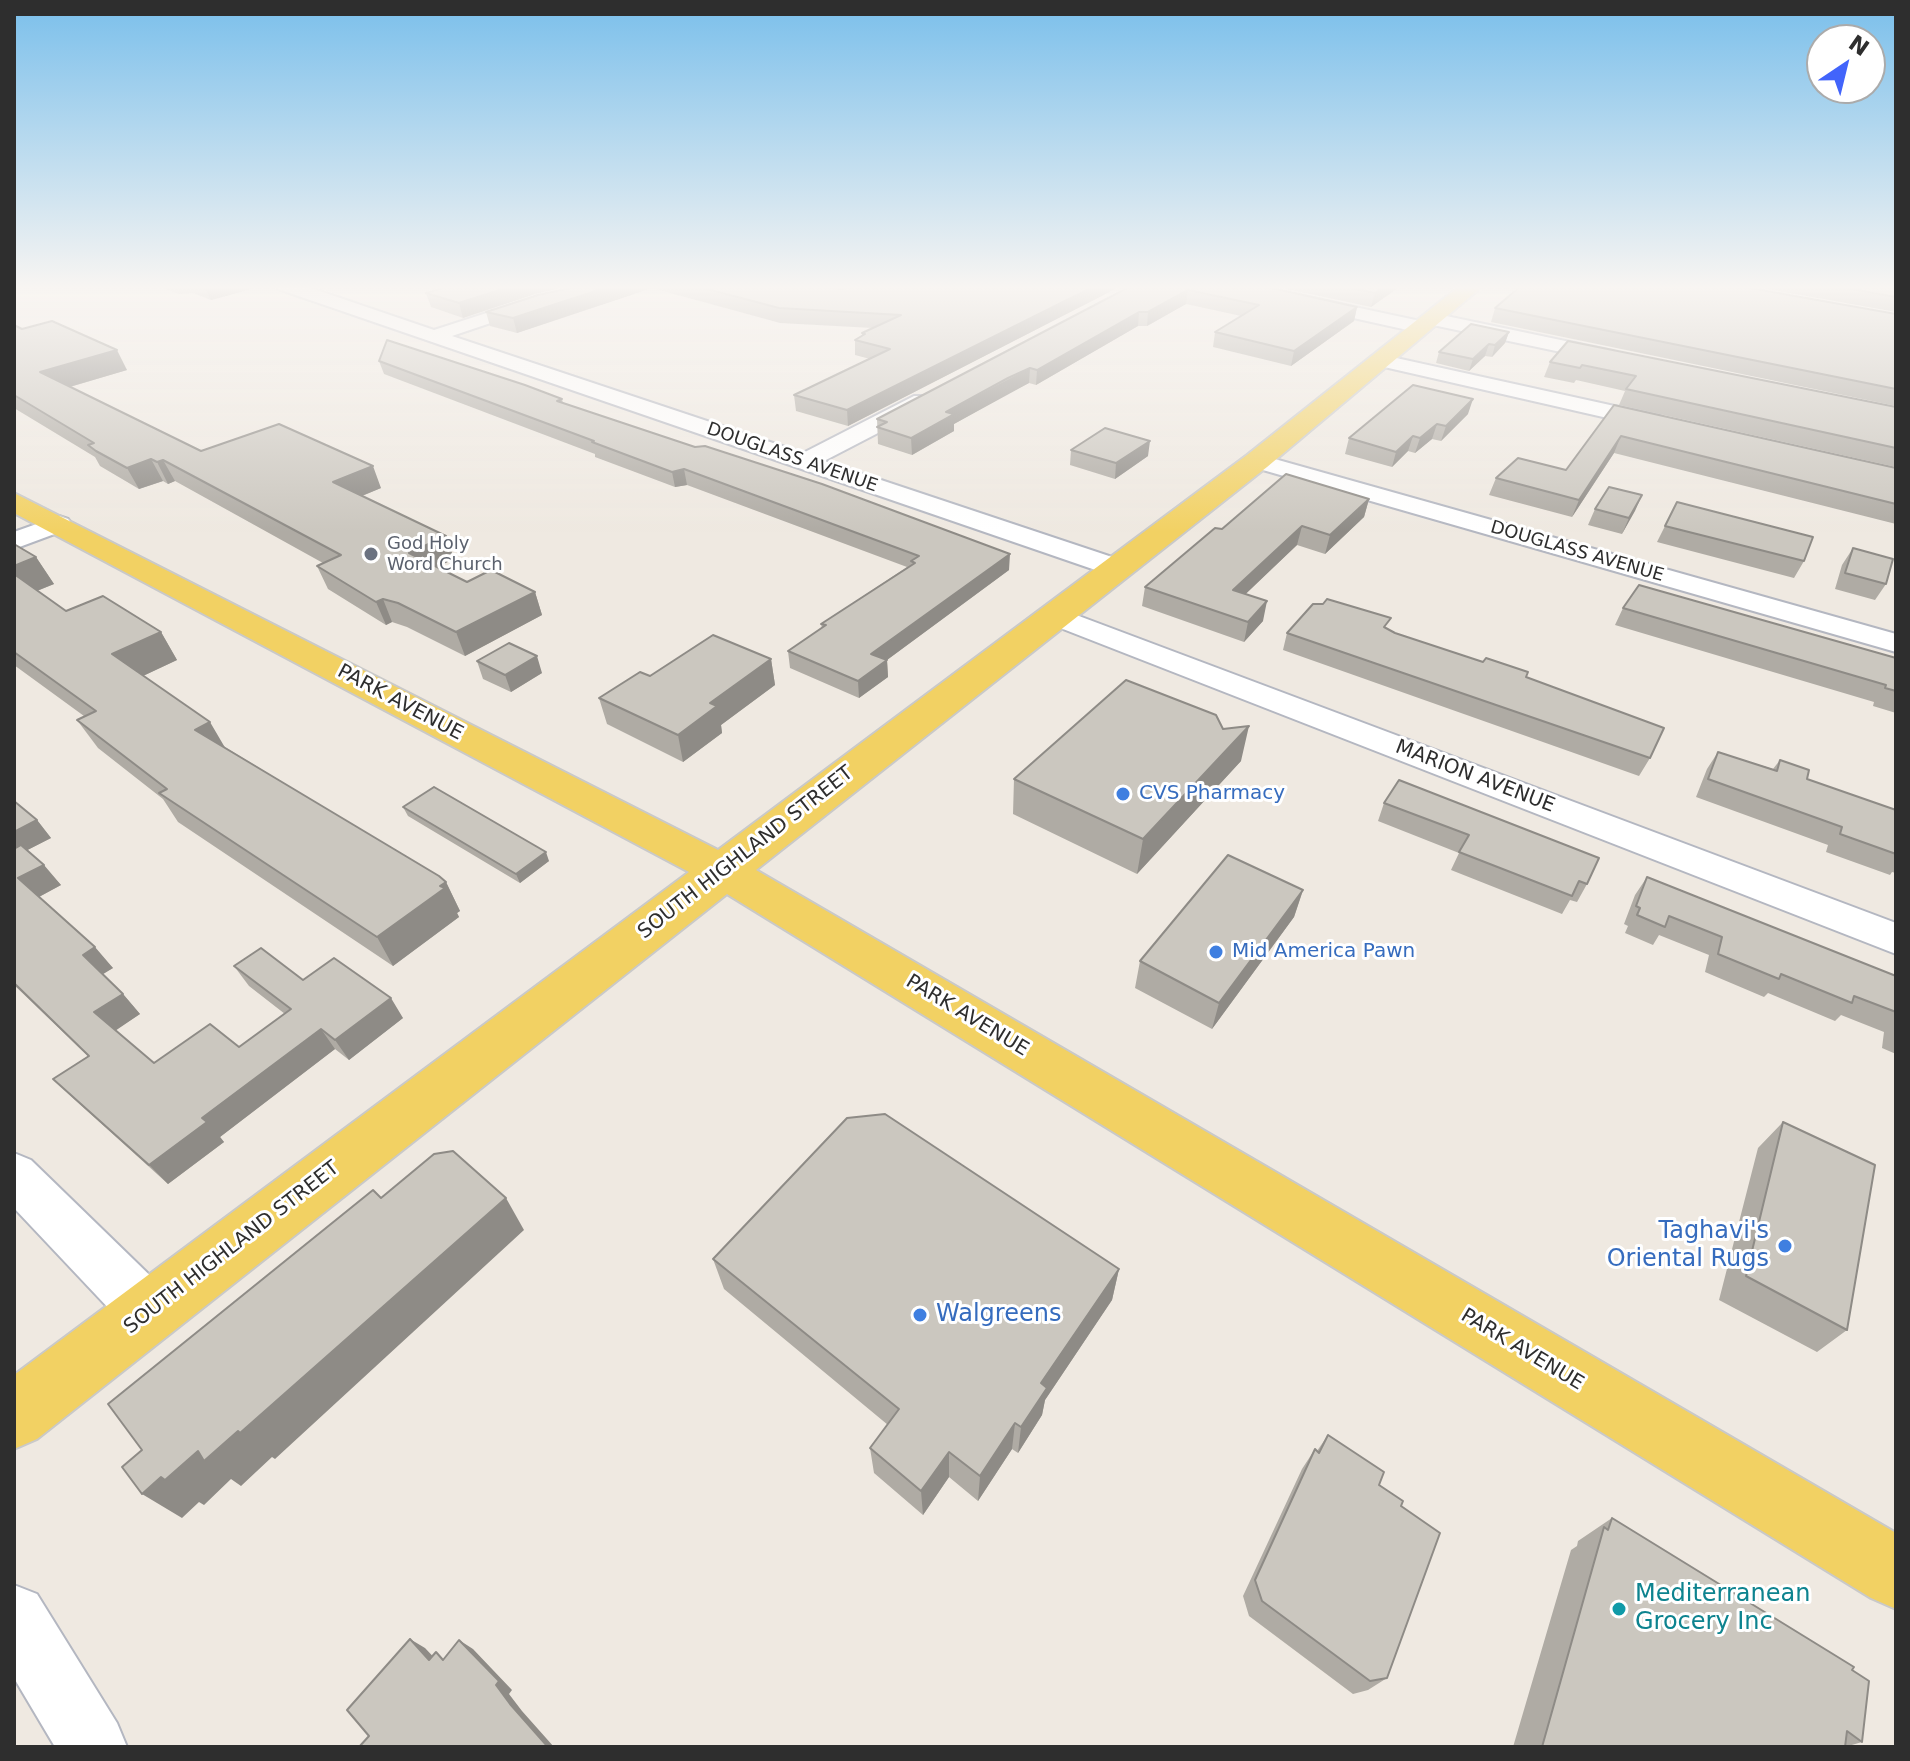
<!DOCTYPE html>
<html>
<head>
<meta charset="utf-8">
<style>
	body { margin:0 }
	#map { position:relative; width:1910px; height:1761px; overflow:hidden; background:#efe9e1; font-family:"DejaVu Sans",sans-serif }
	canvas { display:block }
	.frame { position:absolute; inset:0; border:16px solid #2e2e2e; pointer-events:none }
	.north { position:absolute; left:1806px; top:24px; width:80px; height:80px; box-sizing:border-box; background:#fff; border:2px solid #ababab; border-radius:50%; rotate:35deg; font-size:22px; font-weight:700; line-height:32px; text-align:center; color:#2e2e2e }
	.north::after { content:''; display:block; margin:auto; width:28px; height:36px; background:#4264fb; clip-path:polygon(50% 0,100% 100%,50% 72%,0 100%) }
</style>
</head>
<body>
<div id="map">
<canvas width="1910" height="1761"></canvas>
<div class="frame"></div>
<div class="north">N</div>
</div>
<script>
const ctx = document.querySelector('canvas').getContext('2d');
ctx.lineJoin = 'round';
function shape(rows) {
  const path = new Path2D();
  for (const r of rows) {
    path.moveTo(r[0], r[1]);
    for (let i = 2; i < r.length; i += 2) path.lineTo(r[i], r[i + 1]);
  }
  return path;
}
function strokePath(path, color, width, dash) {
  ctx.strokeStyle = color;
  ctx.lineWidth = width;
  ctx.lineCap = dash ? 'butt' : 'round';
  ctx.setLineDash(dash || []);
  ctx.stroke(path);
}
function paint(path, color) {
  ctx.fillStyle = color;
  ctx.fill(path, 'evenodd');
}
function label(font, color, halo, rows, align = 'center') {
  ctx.font = font + ' "DejaVu Sans",sans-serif';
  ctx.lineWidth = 6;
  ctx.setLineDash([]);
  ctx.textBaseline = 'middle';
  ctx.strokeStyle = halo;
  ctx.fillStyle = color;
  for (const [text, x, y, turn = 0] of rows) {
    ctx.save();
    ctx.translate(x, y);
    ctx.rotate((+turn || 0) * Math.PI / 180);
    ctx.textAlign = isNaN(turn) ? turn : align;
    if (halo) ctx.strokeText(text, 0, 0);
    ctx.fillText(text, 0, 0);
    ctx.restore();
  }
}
const minor = shape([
	[276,285,302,285,434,330,536,297,589,285,623,285,621,289,541,306,452,336,803,453,914,396,930,396,933,401,930,406,824,461,1127,562,1131,568,1127,574,1117,576,1107,574,278,289,276,285],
	[1219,285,1252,285,1425,322,1423,319,1425,315,1432,313,1613,351,1623,357,1613,363,1428,324,1430,327,1428,331,1421,333,1227,290,1219,285],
	[1378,354,1660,416,1671,423,1660,430,1371,364,1368,360,1378,354],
	[1257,454,1896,634,1896,652,1249,466,1245,461,1249,456,1257,454],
	[59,516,68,519,72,524,68,529,14,549,14,532,59,516],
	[1055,607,1896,923,1896,954,1045,622,1041,616,1045,610,1055,607],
	[14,1153,31,1160,168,1293,176,1312,168,1331,149,1338,130,1331,14,1208,14,1153],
	[14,1585,37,1594,117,1723,127,1747,55,1747,14,1678,14,1585]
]);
const major = shape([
	[1461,285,1484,285,1267,467,756,870,1896,1533,1896,1609,1871,1598,727,894,37,1439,14,1449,14,1375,689,872,14,513,14,493,718,850,1247,455,1461,285]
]);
strokePath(minor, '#b4b7c1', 4);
strokePath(major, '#c9c9c9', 4);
paint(minor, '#fff');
paint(major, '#f2d163');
paint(shape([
	[153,285,266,285,211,300,193,293,179,294],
	[584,285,818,285,841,289,857,285,1123,285,848,426,796,411,794,395,870,359,855,355,855,340,862,335,862,333,873,328,780,323,652,288,517,333,490,326,486,312],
	[1133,285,1357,307,1354,321,1291,366,1213,347,1215,332,1241,316,1186,304,1147,326,1138,326,1036,385,1029,383,1007,394,954,424,954,431,912,455,878,444,877,419],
	[1268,285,1402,285,1371,307],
	[1745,285,1896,285,1896,312],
	[426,293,535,294,463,318,431,307],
	[1495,308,1896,314,1896,406,1491,322],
	[14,325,127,370,70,387,201,451,381,488,362,496,446,536,454,559,437,567,467,582,535,592,542,615,465,656,407,627,392,622,386,625,328,589,317,566,323,563,175,481,168,484,163,481,139,489,100,466,95,457,14,408],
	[1509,332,1505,343,1492,357,1485,356,1469,371,1436,363,1439,352],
	[1568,341,1896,407,1896,467,1619,405,1625,391,1576,380,1574,383,1544,377,1550,362],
	[379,361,562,399,563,403,1009,570,887,660,888,677,859,698,790,668,788,651,822,628,821,624,907,567,687,485,675,487,595,457,595,454,384,374],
	[1614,405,1896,468,1896,524,1614,453,1572,517,1489,495,1496,478,1566,470],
	[1468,414,1441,441,1432,439,1415,453,1408,451,1392,467,1345,454,1349,438],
	[1071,450,1148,456,1115,479,1070,465],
	[1642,495,1622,534,1588,525,1595,509],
	[1369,499,1364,517,1325,554,1297,545,1245,594,1263,621,1244,642,1142,606,1145,587,1222,529],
	[1677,502,1804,561,1794,578,1657,542],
	[14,544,36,557,54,584,37,591,66,611,161,632,177,660,143,676,225,747,446,882,460,911,457,913,459,917,393,966,178,822,163,799,98,748,77,720,84,716,14,665],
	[1853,548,1886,584,1875,600,1835,589,1842,565],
	[1323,604,1395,633,1483,662,1528,672,1526,677,1650,758,1639,776,1283,650,1287,633],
	[1623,608,1896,658,1896,713,1873,706,1874,702,1615,625],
	[771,659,775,685,721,725,722,733,683,762,607,724,599,698,650,676],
	[477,661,542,673,511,692,483,679],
	[1223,729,1241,761,1137,874,1013,814,1014,779],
	[1718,752,1773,769,1780,760,1807,779,1896,810,1896,873,1892,872,1890,875,1826,852,1828,845,1696,797,1707,769],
	[1399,780,1587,884,1577,902,1570,900,1562,914,1451,870,1459,853,1378,821,1384,803],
	[14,801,37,820,51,838,27,850,61,885,39,897,113,968,102,974,123,994,140,1014,115,1030,154,1063,239,1047,285,1014,249,986,234,966,303,980,403,1018,349,1060,335,1049,220,1137,224,1142,168,1184,74,1099,53,1079,88,1056,14,985],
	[403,807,549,861,520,883,408,816],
	[1647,877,1896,976,1896,1054,1882,1048,1884,1032,1841,1015,1835,1021,1768,993,1764,997,1705,972,1709,955,1659,935,1653,945,1625,933,1628,926,1624,924,1635,895],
	[1303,890,1294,917,1212,1029,1135,988,1140,961],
	[1783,1122,1847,1330,1817,1352,1719,1300,1758,1148],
	[713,1259,1119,1269,1112,1300,1045,1400,1042,1415,1018,1453,1012,1449,978,1501,949,1477,923,1515,874,1473,870,1448,888,1425,724,1289],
	[1328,1435,1401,1506,1387,1678,1368,1690,1353,1694,1249,1616,1243,1596,1302,1469,1315,1449,1317,1451],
	[1612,1518,1852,1670,1862,1742,1845,1747,1513,1747,1571,1550,1577,1546,1578,1541]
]), '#afaba4');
paint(shape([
	[214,285,266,285,211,300,205,288],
	[515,285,574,285,535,294,463,318,459,303],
	[614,285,651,285,652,288,517,333,513,318],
	[1097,285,1123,285,848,426,847,410],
	[1386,285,1402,285,1371,307,1375,293],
	[1188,290,1186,304,1147,326,1148,312],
	[1357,307,1354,321,1291,366,1294,351],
	[1139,312,1138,326,1036,385,1037,370],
	[1509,332,1505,343,1492,357,1495,345],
	[1489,344,1485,356,1469,371,1473,359],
	[117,350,127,370,52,392,40,372],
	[1030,368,1029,383,954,424,954,431,912,455,911,438,946,412],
	[1473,399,1468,414,1441,441,1446,426],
	[1437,424,1432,439,1415,453,1420,438],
	[1413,436,1408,451,1392,467,1396,452],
	[1621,436,1614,453,1572,517,1579,500],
	[1150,441,1148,456,1115,479,1116,463],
	[151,459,163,481,139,489,127,468],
	[163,460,175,481,168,484,157,462],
	[373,466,381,488,342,504,333,482],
	[684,469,687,485,675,487,672,472],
	[1642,495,1635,511,1622,534,1629,518],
	[1369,499,1364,517,1325,554,1330,535],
	[1302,526,1297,545,1229,610,1233,590],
	[446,536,454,559,418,576,409,553],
	[1010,554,1009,570,872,671,871,654],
	[36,557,54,584,24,596,14,581,14,566],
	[535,592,542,615,465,656,456,632],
	[383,599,392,622,386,625,376,602],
	[1267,601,1263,621,1244,642,1248,622],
	[161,632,177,660,130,682,112,654],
	[537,656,542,673,511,692,505,675],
	[771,659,775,685,721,725,722,733,683,762,678,735,710,703],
	[887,660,888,677,859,698,858,681],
	[210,722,227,751,195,730],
	[1249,726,1241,761,1137,874,1143,839],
	[37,820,51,838,14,857,14,832],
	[546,852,549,861,520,883,516,874],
	[44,865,61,885,35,899,18,878],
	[446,882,460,911,457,913,459,917,393,966,377,937],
	[1303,890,1294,917,1212,1029,1219,1003],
	[95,947,113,968,100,976,83,955],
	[123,994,140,1014,112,1033,94,1012],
	[391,998,403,1018,349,1060,335,1040],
	[321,1029,335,1049,220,1137,224,1142,168,1184,149,1165,202,1118],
	[506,1198,524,1230,275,1459,272,1457,241,1486,231,1479,204,1505,199,1502,182,1518,142,1494,161,1477,198,1451],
	[1119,1269,1112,1300,1045,1400,1042,1415,1018,1453,1021,1427,1041,1383],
	[1015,1423,1012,1449,978,1501,980,1476],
	[949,1452,949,1477,923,1515,921,1491],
	[410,1639,425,1648,444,1668,429,1660],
	[459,1640,473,1649,512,1690,509,1694,522,1711,554,1747,548,1747,510,1704]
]), '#8e8b86');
const building = shape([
	[452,285,515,285,459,303,426,293,452,285],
	[584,285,614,285,513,318,486,312,538,295,584,285],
	[692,285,818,285,841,289,857,285,1097,285,847,410,794,395,890,349,855,340,865,334,862,333,901,315,779,308,692,285],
	[1133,285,1258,285,1357,307,1294,351,1215,332,1259,305,1188,290,1148,312,1139,312,1037,370,1030,368,1008,378,946,412,954,414,911,438,877,427,887,422,877,419,1133,285],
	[1337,285,1386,285,1375,293,1337,285],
	[1522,285,1733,285,1896,314,1896,389,1495,308,1522,285],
	[1829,285,1896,285,1896,297,1829,285],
	[52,321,117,350,40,372,201,451,279,424,373,466,333,482,446,536,409,553,467,582,491,570,535,592,456,632,398,603,383,599,376,602,317,566,341,555,163,460,157,462,151,459,127,468,96,451,88,445,94,443,14,395,14,325,22,329,52,321],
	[1471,324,1509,332,1495,345,1489,344,1473,359,1439,352,1471,324],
	[387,340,525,385,562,399,557,401,695,447,705,446,822,484,1010,554,871,654,887,660,858,681,788,651,826,625,821,624,915,563,911,561,919,556,684,469,672,472,592,442,594,441,379,361,387,340],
	[1568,341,1896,407,1896,448,1626,389,1636,376,1582,365,1580,368,1550,362,1568,341],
	[1413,385,1473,399,1446,426,1437,424,1420,438,1413,436,1396,452,1349,438,1413,385],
	[1614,405,1896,468,1896,504,1621,436,1579,500,1496,478,1518,458,1566,470,1614,405],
	[1105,428,1150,441,1116,463,1071,450,1105,428],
	[1286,474,1369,499,1330,535,1302,526,1233,590,1267,601,1248,622,1145,587,1215,528,1222,529,1286,474],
	[1609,487,1642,495,1629,518,1595,509,1609,487],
	[1677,502,1813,537,1804,561,1665,526,1677,502],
	[14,544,36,557,14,566,14,544],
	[1853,548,1893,559,1886,584,1845,573,1853,548],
	[14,574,66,611,103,596,161,632,112,654,210,722,195,730,439,876,446,882,440,886,445,888,377,937,159,793,167,789,77,720,96,711,14,652,14,574],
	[1639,585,1896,658,1896,691,1885,688,1886,685,1623,608,1639,585],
	[1327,599,1391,618,1384,627,1395,633,1483,662,1486,658,1528,672,1526,677,1664,728,1650,758,1287,633,1313,604,1323,604,1327,599],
	[713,635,771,659,710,703,717,706,678,735,599,698,640,672,650,676,713,635],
	[509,643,537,656,505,675,477,661,509,643],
	[1126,680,1216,715,1223,729,1249,726,1143,839,1014,779,1126,680],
	[1718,752,1777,771,1780,760,1809,770,1807,779,1896,810,1896,854,1840,834,1842,827,1708,779,1718,752],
	[1399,780,1599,858,1587,884,1579,881,1572,896,1459,852,1469,835,1384,803,1399,780],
	[434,787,546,852,516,874,403,807,434,787],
	[14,801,37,820,14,832,14,801],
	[21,845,44,865,18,878,95,947,83,955,123,994,94,1012,154,1063,210,1024,239,1047,291,1009,234,966,261,948,303,980,334,958,391,998,335,1040,321,1029,202,1118,207,1122,149,1165,53,1079,89,1056,14,983,14,849,21,845],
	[1228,855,1303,890,1219,1003,1140,961,1228,855],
	[1647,877,1896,976,1896,1012,1854,996,1852,1003,1781,974,1779,979,1718,954,1722,937,1669,916,1665,927,1637,915,1640,908,1636,906,1647,877],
	[885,1114,1119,1269,1041,1383,1047,1388,1021,1427,1015,1423,980,1476,949,1452,921,1491,870,1448,899,1409,713,1259,847,1118,885,1114],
	[1783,1122,1875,1165,1847,1330,1746,1276,1783,1122],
	[453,1151,506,1198,240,1433,238,1431,204,1461,198,1451,165,1480,161,1477,142,1494,122,1467,142,1450,108,1404,373,1190,381,1198,434,1154,453,1151],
	[1328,1435,1384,1472,1379,1485,1403,1501,1401,1506,1440,1533,1387,1678,1370,1681,1262,1601,1255,1580,1315,1449,1319,1453,1328,1435],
	[1612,1518,1854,1667,1852,1670,1869,1681,1862,1742,1847,1731,1845,1747,1542,1747,1604,1527,1608,1530,1612,1518],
	[410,1639,429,1660,436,1652,443,1660,459,1640,499,1681,496,1685,510,1704,548,1747,359,1747,369,1736,347,1710,410,1639]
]);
paint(building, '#cbc7bf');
strokePath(building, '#8e8b86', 2);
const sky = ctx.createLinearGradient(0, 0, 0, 532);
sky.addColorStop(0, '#7abfeb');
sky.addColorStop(0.54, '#f8f5f2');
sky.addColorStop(1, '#f8f5f200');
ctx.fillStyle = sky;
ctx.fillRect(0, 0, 1910, 532);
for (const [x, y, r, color] of [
	[371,554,8,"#6b7280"],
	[1123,794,8,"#3f7fe0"],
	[1216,952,8,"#3f7fe0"],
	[1785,1246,8,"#3f7fe0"],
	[920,1315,8,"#3f7fe0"],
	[1619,1609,8,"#0f9aa8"]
]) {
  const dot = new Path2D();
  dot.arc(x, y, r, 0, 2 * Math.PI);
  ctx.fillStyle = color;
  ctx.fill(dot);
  strokePath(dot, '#fff', 3);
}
label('18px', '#2e2e2e', '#fff', [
	["DOUGLASS AVENUE",792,458,19],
	["DOUGLASS AVENUE",1577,552,16]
]);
label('18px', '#5b616d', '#fff', [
	["God Holy",387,544],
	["Word Church",387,565]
], 'left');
label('20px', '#2e2e2e', '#fff', [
	["PARK AVENUE",400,703,28],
	["MARION AVENUE",1475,777,21],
	["SOUTH HIGHLAND STREET",746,853,-38],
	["PARK AVENUE",967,1016,31],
	["SOUTH HIGHLAND STREET",232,1248,-38],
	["PARK AVENUE",1522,1350,31]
]);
label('20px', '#366cbe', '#fff', [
	["CVS Pharmacy",1139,794],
	["Mid America Pawn",1232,952]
], 'left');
label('24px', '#366cbe', '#fff', [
	["Taghavi's",1769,1232],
	["Oriental Rugs",1769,1260],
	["Walgreens",936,1315,"left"]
], 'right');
label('24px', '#0d838f', '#fff', [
	["Mediterranean",1635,1595],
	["Grocery Inc",1635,1623]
], 'left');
</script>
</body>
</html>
